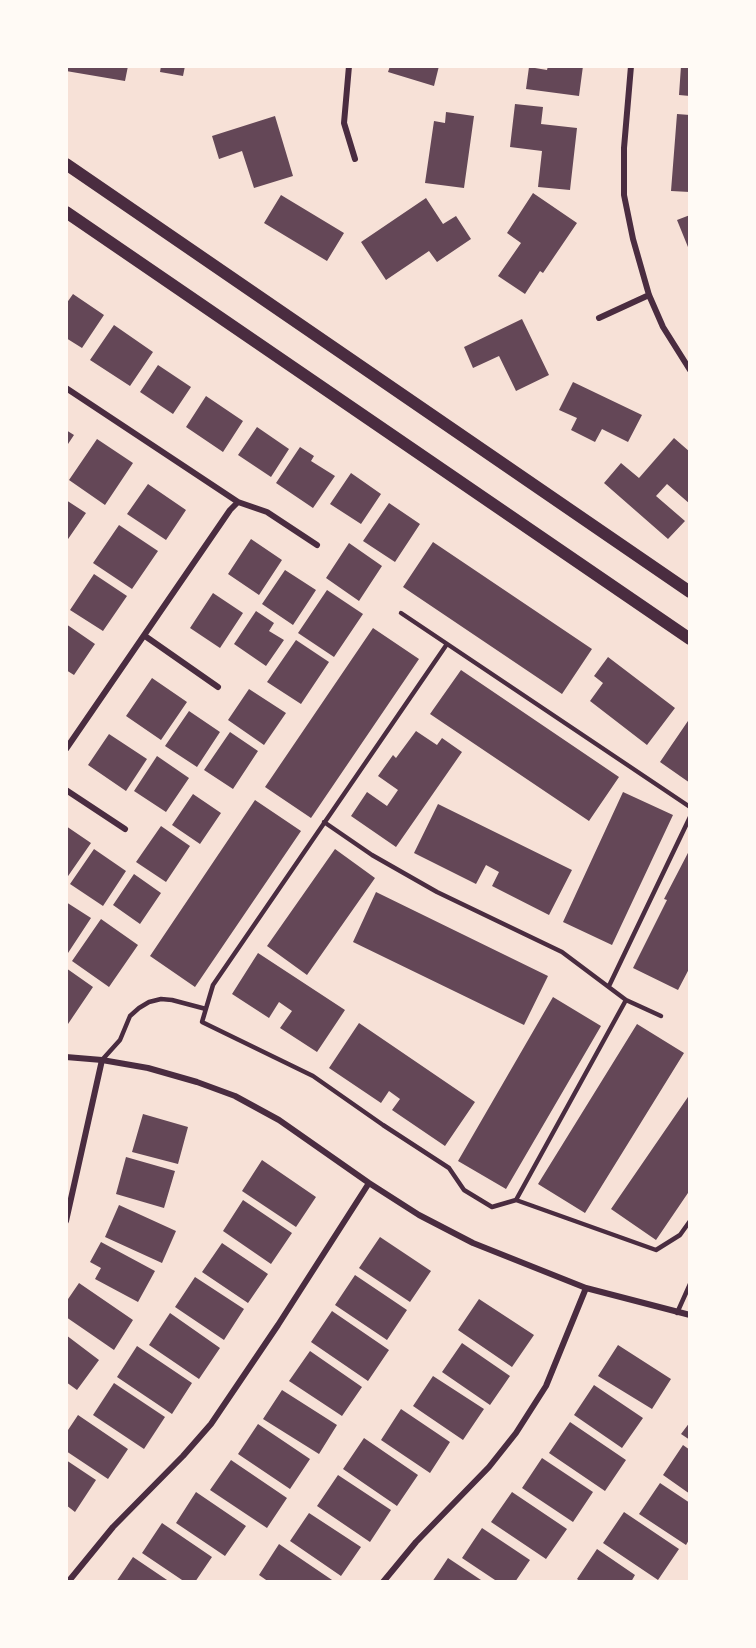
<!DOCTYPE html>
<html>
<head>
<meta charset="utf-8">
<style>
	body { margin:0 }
	#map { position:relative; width:756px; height:1648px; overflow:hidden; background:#f7e1d7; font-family:"Libre Baskerville",serif }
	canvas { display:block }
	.frame { position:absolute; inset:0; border:68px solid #fffaf5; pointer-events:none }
</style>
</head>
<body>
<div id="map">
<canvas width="756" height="1648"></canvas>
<div class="frame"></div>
</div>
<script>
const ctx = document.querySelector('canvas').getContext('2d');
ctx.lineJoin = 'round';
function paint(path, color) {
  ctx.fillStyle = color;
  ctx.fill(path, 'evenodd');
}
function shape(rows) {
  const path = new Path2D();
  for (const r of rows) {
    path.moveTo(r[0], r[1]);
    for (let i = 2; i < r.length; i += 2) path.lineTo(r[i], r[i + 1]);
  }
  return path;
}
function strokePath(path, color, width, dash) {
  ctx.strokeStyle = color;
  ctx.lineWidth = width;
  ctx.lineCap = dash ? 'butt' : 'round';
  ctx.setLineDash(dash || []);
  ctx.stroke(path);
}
paint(shape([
	[66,66,128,66,125,81,66,71],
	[161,66,185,66,183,76,160,72],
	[390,66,439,66,434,86,388,72],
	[548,66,583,66,579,96,526,89,529,67,547,70],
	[681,66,690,66,690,96,679,95],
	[515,104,543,107,541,124,577,128,570,190,538,187,542,151,510,147],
	[446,112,474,116,464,188,425,183,434,121,445,123],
	[677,114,690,115,690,192,671,191],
	[275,116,293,176,254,188,242,151,219,159,212,136],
	[533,193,577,223,543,273,540,271,525,294,498,276,521,243,507,233],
	[281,195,344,233,327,261,264,223],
	[426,198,443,224,456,216,471,239,437,262,429,251,386,280,361,242],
	[690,215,690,252,677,220],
	[73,294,104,315,82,348,66,338,66,304],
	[522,319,549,375,516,391,499,356,473,368,464,347],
	[114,325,153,352,130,386,90,360],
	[158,365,191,387,173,414,140,392],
	[573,382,642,415,628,442,602,429,595,442,571,430,577,418,559,410],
	[206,396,243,421,223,452,186,427],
	[257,427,289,449,271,477,238,455],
	[66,430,74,435,66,447],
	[674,438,690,452,690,504,667,484,656,496,685,521,668,539,604,483,621,463,639,478],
	[97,439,133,463,105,505,69,480],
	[300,447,314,456,311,461,335,476,313,508,276,483],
	[351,473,381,494,361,524,330,504],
	[148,484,186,510,166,540,127,514],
	[66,500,86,513,66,542],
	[389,503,420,524,395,562,363,541],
	[119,525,158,551,132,589,93,563],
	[251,539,282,560,259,595,228,574],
	[433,542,592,649,562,694,403,587],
	[349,543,382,566,359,601,326,578],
	[285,570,316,590,293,625,262,604],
	[94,574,127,596,103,631,70,610],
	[327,590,363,614,334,657,298,633],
	[213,593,243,613,220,648,190,628],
	[256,611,274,623,269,631,284,640,266,666,234,644],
	[66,624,95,644,74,675,66,670],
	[373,628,419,659,311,818,265,787],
	[296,640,329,662,301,704,267,682],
	[608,657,675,708,647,745,590,701,603,683,594,676],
	[461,670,619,777,589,821,430,714],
	[152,678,187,702,161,740,126,716],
	[249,689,286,713,264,745,228,720],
	[189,711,220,732,197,767,165,746],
	[690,718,690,783,660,762],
	[416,731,437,745,442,738,462,752,396,847,351,816,367,792,387,806,398,790,378,776,393,755,396,758],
	[230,732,258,751,233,789,204,770],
	[109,734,147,759,126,791,88,765],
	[157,756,189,778,166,812,134,791],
	[623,792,673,815,612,945,563,922],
	[193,794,221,813,200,844,172,825],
	[255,800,301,831,195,987,150,956],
	[438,804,572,870,549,915,492,886,499,872,486,865,476,884,414,853],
	[66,826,91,843,66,879],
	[161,826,190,846,166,882,136,862],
	[94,849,126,871,103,906,70,884],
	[335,849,375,878,307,975,267,946],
	[690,849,690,967,678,990,633,968,667,900,664,899],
	[134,874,161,893,140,924,113,905],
	[376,892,548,976,524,1025,353,942],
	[66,902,91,918,68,953,66,952],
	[101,919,138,945,109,987,72,961],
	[258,953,345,1010,317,1052,280,1028,292,1011,279,1002,269,1018,232,994],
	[66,968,93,987,68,1024,66,1023],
	[553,997,601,1026,506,1189,458,1161],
	[359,1023,475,1102,445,1146,392,1110,400,1099,389,1091,381,1103,329,1068],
	[637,1024,684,1053,585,1213,538,1184],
	[690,1094,690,1190,656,1240,611,1209],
	[143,1114,188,1127,178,1164,132,1152],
	[126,1157,175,1171,164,1208,116,1194],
	[262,1160,316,1197,296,1227,242,1191],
	[243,1200,292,1233,271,1264,223,1231],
	[119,1205,176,1231,162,1263,105,1237],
	[380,1237,431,1271,410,1302,359,1268],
	[101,1242,155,1271,138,1302,95,1279,101,1268,90,1262],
	[222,1243,268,1274,248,1303,202,1272],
	[355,1275,407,1310,387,1340,335,1305],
	[195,1277,244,1309,224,1340,175,1307],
	[79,1283,133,1320,114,1350,66,1317,66,1302],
	[479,1299,534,1335,512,1367,458,1330],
	[332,1311,389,1350,368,1381,311,1342],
	[170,1313,220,1348,199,1379,149,1345],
	[66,1335,99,1360,77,1390,66,1382],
	[462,1343,510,1376,490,1405,442,1372],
	[618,1345,671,1379,652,1409,598,1376],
	[137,1346,192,1383,172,1414,117,1377],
	[310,1351,362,1387,342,1416,289,1381],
	[433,1376,484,1409,463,1440,413,1406],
	[114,1383,165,1417,144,1449,93,1415],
	[594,1385,643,1418,622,1448,574,1415],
	[282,1390,337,1425,319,1454,263,1419],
	[401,1409,450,1442,430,1473,381,1440],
	[78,1415,128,1449,108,1479,66,1451,66,1433],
	[570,1422,626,1460,605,1491,549,1453],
	[690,1422,690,1440,681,1434],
	[258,1424,310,1459,290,1489,238,1454],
	[364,1438,418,1475,397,1506,343,1469],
	[683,1445,690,1450,690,1494,663,1475],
	[542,1458,593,1492,573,1522,522,1488],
	[66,1460,96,1480,75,1512,66,1505],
	[231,1460,287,1498,267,1528,210,1490],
	[338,1475,391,1510,370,1542,317,1506],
	[660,1483,690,1503,690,1538,686,1545,639,1514],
	[196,1492,246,1526,225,1556,176,1523],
	[512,1492,567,1529,546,1559,491,1522],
	[624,1512,679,1549,658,1580,603,1543],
	[309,1513,361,1547,341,1576,290,1541],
	[162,1523,212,1557,195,1582,185,1582,142,1553],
	[482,1528,530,1560,515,1582,498,1582,462,1558],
	[279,1544,335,1582,269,1582,259,1575],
	[597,1549,635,1575,631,1582,581,1582,577,1579],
	[133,1557,170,1582,116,1582],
	[448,1558,484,1582,432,1582]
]), '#644757');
strokePath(shape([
	[401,613,690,807],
	[447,644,213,985,202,1022,313,1076,383,1125,449,1168,464,1190,492,1207,516,1200,656,1250,680,1235,690,1221],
	[324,822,372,855,437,892,562,952,626,1000,661,1016],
	[609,986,690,817],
	[102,1060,120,1040,130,1016,139,1008,149,1002,161,999,172,1000,206,1009],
	[516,1200,626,1000],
	[677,1313,690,1284]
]), '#4a2c40', 4.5);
strokePath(shape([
	[349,66,344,123,355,159],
	[631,66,624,148,624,195,633,239,649,295,663,327,690,370],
	[599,318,649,295],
	[66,388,238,502,267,512,317,545],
	[145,636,218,687],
	[66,749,230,510,238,502],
	[66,790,125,829],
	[66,1057,102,1060,148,1068,197,1082,235,1096,279,1120,369,1183,419,1215,473,1243,586,1288,690,1315],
	[66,1221,102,1060],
	[68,1582,113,1527,183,1456,211,1424,278,1325,369,1183],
	[383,1582,416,1542,489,1467,516,1433,546,1386,586,1288]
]), '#4a2c40', 6);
strokePath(shape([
	[66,164,690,592],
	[66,212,690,639]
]), '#4a2c40', 12);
</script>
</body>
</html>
